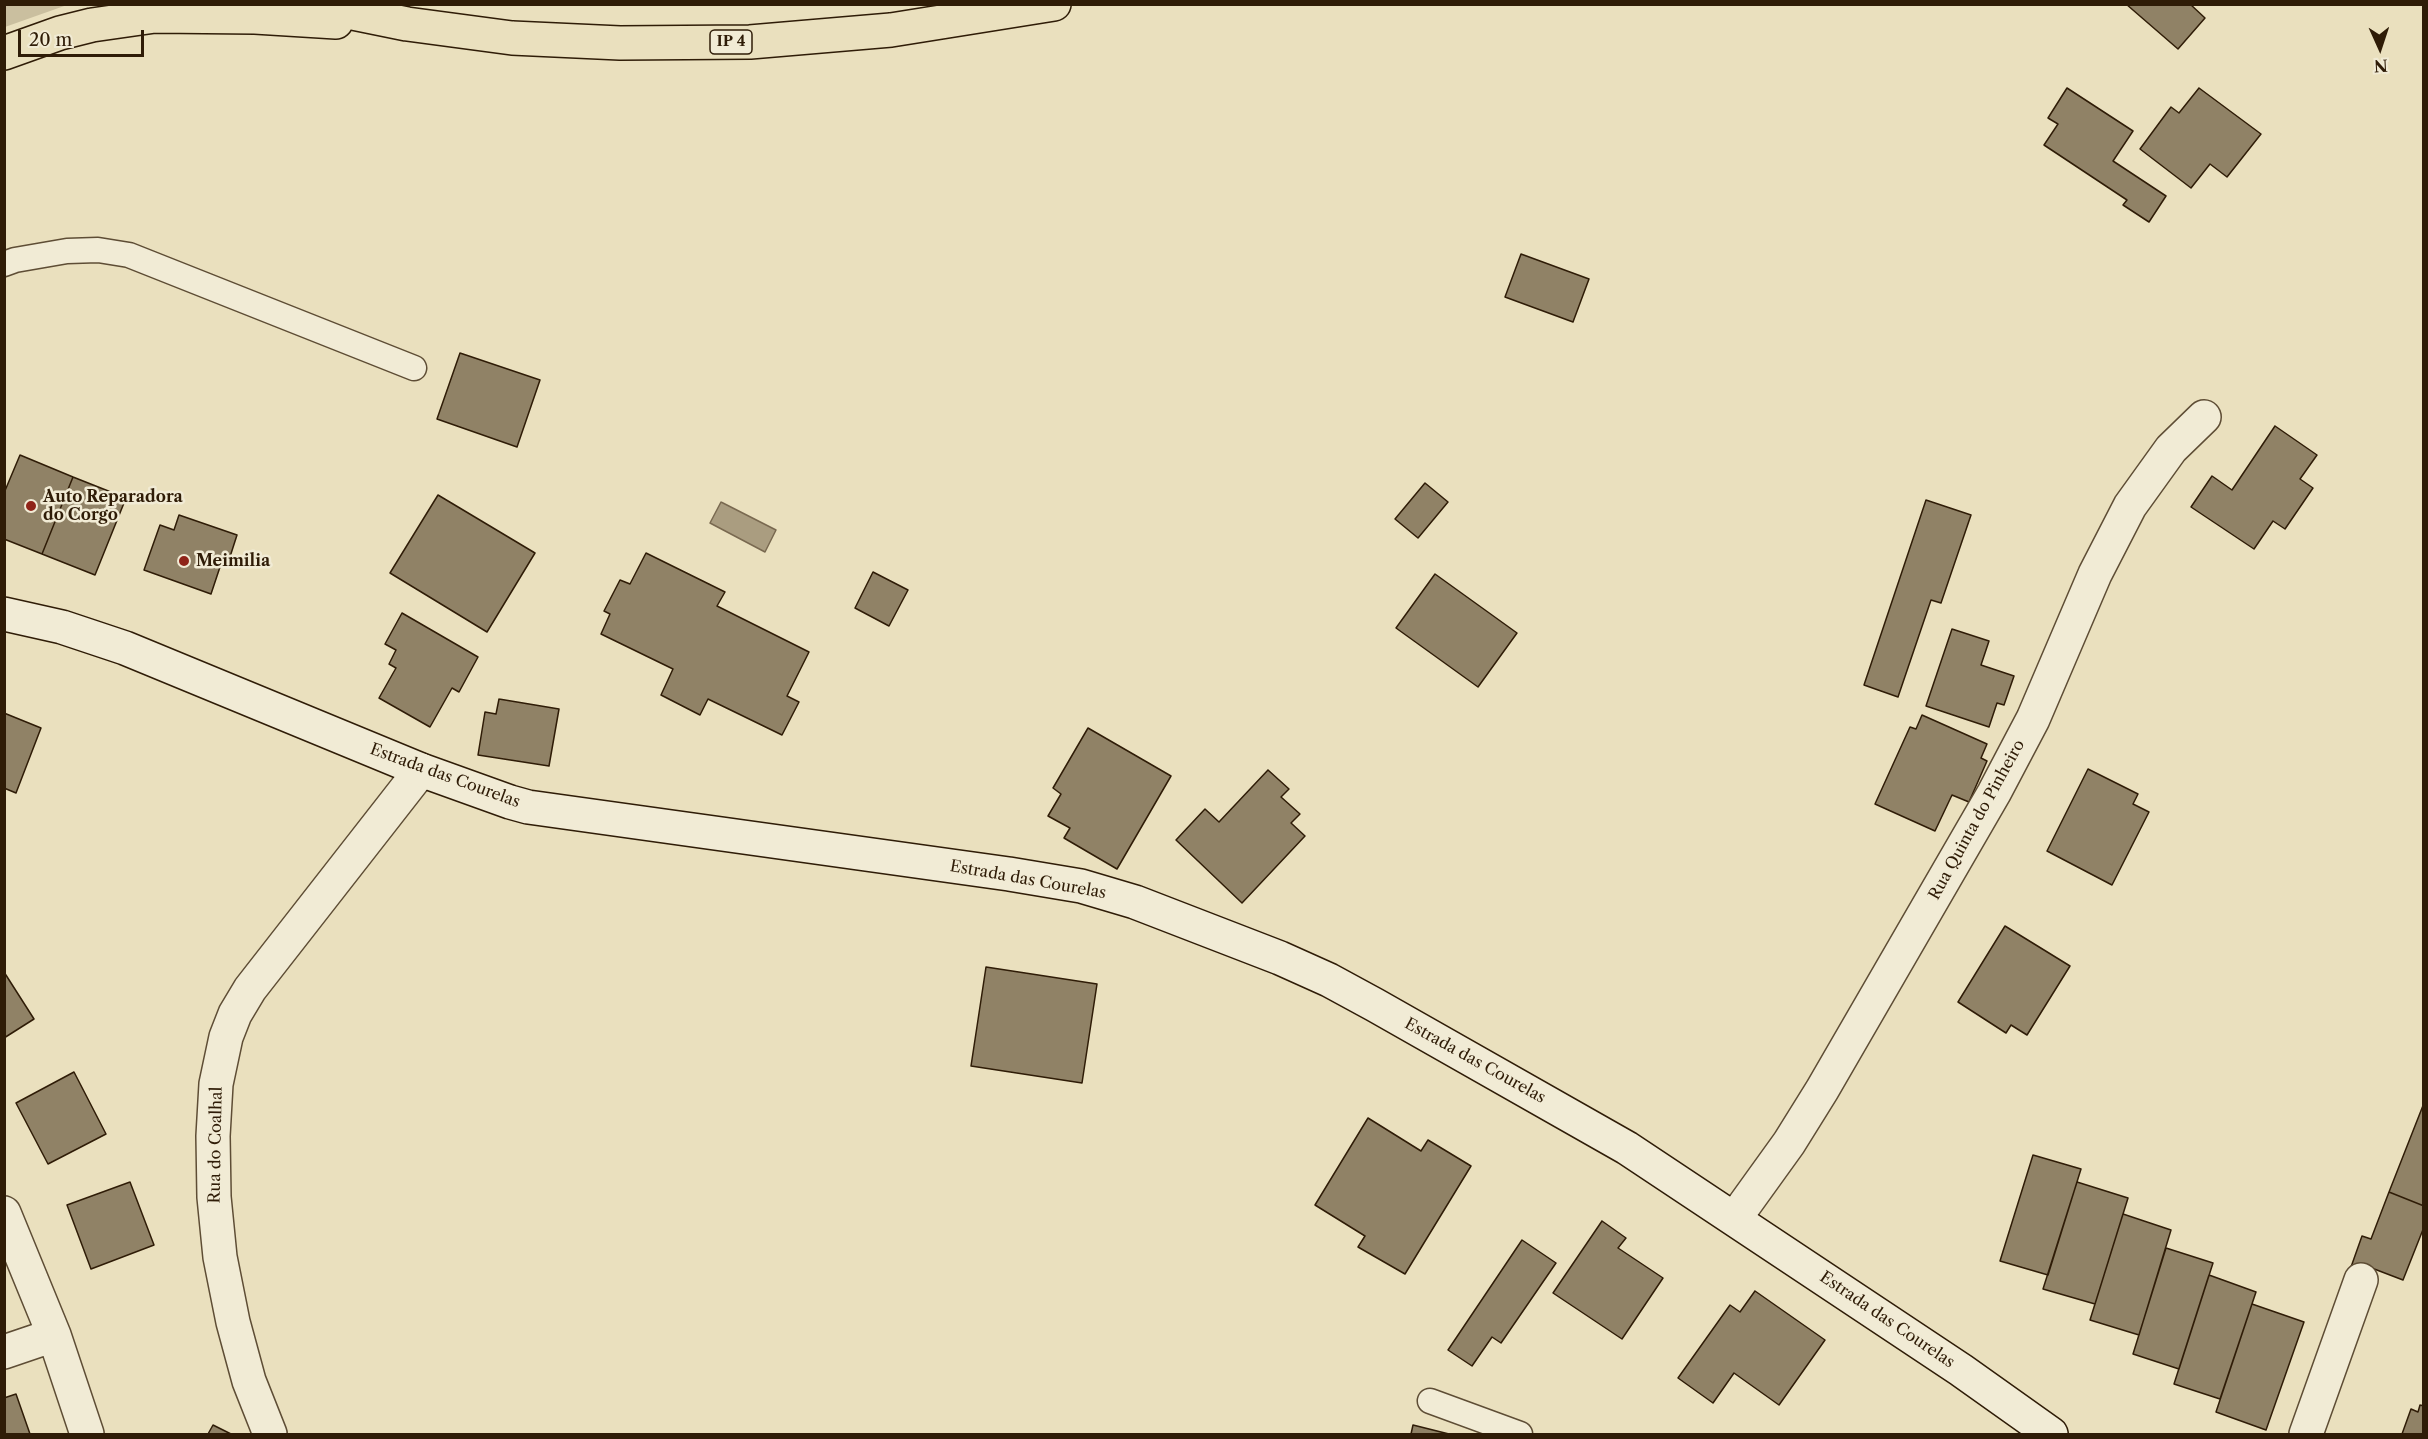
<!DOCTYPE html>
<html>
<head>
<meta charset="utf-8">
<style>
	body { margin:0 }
	#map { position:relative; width:2428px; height:1439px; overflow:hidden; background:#eae0be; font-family:"Libre Caslon Text",serif }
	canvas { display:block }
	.frame { position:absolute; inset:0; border:6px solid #2f1c07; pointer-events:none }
	.north { position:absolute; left:2350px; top:18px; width:60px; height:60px; -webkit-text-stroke:4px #f1ebd5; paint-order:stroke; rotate:177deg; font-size:16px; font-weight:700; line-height:24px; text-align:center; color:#2f1c07 }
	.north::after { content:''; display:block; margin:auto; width:21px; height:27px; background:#2f1c07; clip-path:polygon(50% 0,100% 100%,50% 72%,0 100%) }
	.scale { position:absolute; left:18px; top:30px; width:126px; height:27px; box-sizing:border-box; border:3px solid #2f1c07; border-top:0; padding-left:8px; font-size:18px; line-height:21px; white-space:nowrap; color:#2f1c07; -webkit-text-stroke:4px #f1ebd5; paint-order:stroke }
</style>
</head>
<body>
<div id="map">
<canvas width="2428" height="1439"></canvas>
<div class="frame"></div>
<div class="north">N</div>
<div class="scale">20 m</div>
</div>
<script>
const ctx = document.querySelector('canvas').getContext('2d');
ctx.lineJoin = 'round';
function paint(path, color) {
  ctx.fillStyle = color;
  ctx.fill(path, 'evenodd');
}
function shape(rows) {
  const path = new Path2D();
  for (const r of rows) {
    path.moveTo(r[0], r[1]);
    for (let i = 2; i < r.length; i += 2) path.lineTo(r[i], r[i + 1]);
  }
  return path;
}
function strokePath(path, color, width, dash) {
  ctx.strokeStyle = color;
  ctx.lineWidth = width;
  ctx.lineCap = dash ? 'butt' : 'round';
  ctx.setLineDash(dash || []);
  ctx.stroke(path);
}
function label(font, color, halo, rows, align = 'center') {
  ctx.font = font + ' "Libre Caslon Text",serif';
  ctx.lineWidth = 5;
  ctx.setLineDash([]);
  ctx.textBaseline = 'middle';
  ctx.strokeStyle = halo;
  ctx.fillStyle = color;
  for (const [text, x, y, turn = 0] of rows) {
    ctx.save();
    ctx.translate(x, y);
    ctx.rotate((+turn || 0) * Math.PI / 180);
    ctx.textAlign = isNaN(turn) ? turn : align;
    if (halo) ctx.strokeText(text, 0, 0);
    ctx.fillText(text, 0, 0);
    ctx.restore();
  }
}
paint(shape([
	[5,4,67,4,67,5,5,27]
]), '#cabf9f');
const water = shape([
	[721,502,776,530,765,552,710,523,721,502]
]);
paint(water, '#aa9d80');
strokePath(water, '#796950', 1.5);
const building = shape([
	[2126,4,2190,4,2205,18,2178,49,2126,4],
	[2067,88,2133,131,2113,161,2166,196,2149,222,2123,205,2127,200,2044,145,2058,124,2048,118,2067,88],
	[2199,88,2261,134,2227,177,2210,164,2191,188,2140,149,2171,107,2179,113,2199,88],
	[1521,254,1589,279,1573,322,1505,297,1521,254],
	[460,353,540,380,517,447,437,419,460,353],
	[2275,426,2317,455,2300,479,2313,488,2285,529,2273,521,2254,549,2191,507,2212,476,2232,490,2275,426],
	[20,455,73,477,42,554,4,539,4,493,20,455],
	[73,477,126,498,95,575,42,554,73,477],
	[1425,483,1448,502,1418,538,1395,519,1425,483],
	[438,495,535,553,487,632,390,573,438,495],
	[1926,500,1971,515,1941,603,1931,600,1898,697,1864,685,1926,500],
	[179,515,237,535,228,563,222,561,211,594,144,570,160,525,174,530,179,515],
	[646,553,725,592,717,606,809,652,787,696,799,702,782,735,708,699,700,715,661,695,673,669,601,634,610,614,604,611,620,580,630,584,646,553],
	[873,572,908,590,889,626,855,608,873,572],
	[1435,574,1517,633,1478,687,1396,628,1435,574],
	[402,613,478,657,459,692,452,688,430,727,379,698,396,668,389,664,396,650,385,644,402,613],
	[1952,629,1989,641,1981,665,2014,676,2004,705,1997,703,1989,727,1926,706,1952,629],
	[499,699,559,709,549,766,478,755,485,712,496,714,499,699],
	[4,713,41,728,16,793,4,788,4,713],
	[1922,715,1987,744,1981,758,1987,761,1969,802,1952,795,1935,831,1875,804,1910,727,1916,729,1922,715],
	[1088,728,1171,776,1117,869,1064,838,1070,828,1048,816,1061,794,1053,788,1088,728],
	[2088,769,2138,794,2133,804,2149,812,2112,885,2047,851,2088,769],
	[1268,770,1289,789,1281,797,1300,814,1291,823,1305,836,1242,903,1176,840,1205,809,1219,822,1268,770],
	[2005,926,2070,966,2027,1035,2011,1025,2006,1033,1958,1002,2005,926],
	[986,967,1097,984,1082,1083,971,1066,986,967],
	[4,972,34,1019,4,1038,4,972],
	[74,1072,106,1134,48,1164,16,1103,74,1072],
	[2424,1103,2424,1206,2389,1192,2424,1103],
	[1368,1118,1421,1151,1428,1140,1471,1166,1405,1274,1358,1247,1365,1236,1315,1205,1368,1118],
	[2033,1155,2081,1169,2048,1275,2000,1261,2033,1155],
	[130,1182,154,1245,91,1269,67,1205,130,1182],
	[2077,1182,2128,1198,2095,1304,2043,1289,2077,1182],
	[2389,1192,2424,1206,2424,1227,2403,1280,2369,1267,2367,1273,2351,1267,2362,1236,2371,1239,2389,1192],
	[2123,1214,2171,1230,2139,1335,2090,1320,2123,1214],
	[1602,1221,1626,1238,1618,1248,1663,1278,1622,1339,1553,1293,1602,1221],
	[1522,1240,1556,1263,1501,1343,1492,1337,1472,1366,1448,1350,1522,1240],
	[2166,1248,2213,1263,2179,1369,2133,1354,2166,1248],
	[2209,1275,2256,1292,2220,1399,2174,1384,2209,1275],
	[1755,1291,1825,1340,1779,1405,1734,1373,1713,1403,1678,1378,1730,1305,1740,1312,1755,1291],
	[2252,1304,2304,1322,2266,1430,2216,1412,2252,1304],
	[16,1394,30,1434,4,1434,4,1398,16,1394],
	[2420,1405,2424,1406,2424,1434,2402,1434,2411,1409,2418,1412,2420,1405],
	[213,1425,231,1434,208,1434,213,1425],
	[1413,1425,1449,1434,1411,1434,1413,1425]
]);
paint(building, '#908266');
strokePath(building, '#2f1c07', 1.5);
const service = shape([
	[4,264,15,260,67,251,98,250,129,255,414,368],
	[1430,1401,1520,1434]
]);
const minor = shape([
	[4,1213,54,1335,87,1434],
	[1735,1218,1789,1143,1822,1090,1994,793,2033,719,2095,574,2130,506,2171,449,2204,417],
	[4,1352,54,1335],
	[270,1434,249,1381,233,1322,220,1257,214,1197,213,1136,216,1084,226,1037,235,1014,250,989,421,770],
	[2306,1434,2361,1280]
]);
const secondary = shape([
	[4,614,62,627,125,648,421,770,510,802,528,807,1009,874,1081,886,1135,902,1280,958,1329,980,1375,1005,1627,1148,1961,1370,2051,1434]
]);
const trunk = shape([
	[309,4,407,24,512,38,620,43,750,42,891,30,1054,4],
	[4,53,60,33,92,25,155,16,255,17,336,22]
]);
strokePath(service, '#5e4d35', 27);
strokePath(minor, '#5e4d35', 36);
strokePath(secondary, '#2f1c07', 36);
strokePath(trunk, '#2f1c07', 36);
strokePath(service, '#f1ebd5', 24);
strokePath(minor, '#f1ebd5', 33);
strokePath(secondary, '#f1ebd5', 33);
strokePath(trunk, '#eae0be', 33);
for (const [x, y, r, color] of [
	[31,506,6,"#8f2418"],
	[184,561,6,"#8f2418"]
]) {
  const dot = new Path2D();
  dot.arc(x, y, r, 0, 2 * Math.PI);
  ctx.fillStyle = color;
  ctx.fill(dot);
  strokePath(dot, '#f1ebd5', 2);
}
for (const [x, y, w] of [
	[731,42,42]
]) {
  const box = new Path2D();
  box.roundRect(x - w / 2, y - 12, w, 24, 4.5);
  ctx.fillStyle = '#f1ebd5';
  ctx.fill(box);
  strokePath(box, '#2f1c07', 1.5);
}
label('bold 15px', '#2f1c07', null, [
	["IP 4",731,42]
]);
label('bold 16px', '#2f1c07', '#f1ebd5', [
	["Auto Reparadora",43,497],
	["do Corgo",43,515],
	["Meimilia",196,561]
], 'left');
label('16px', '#2f1c07', '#f1ebd5', [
	["Estrada das Courelas",445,776,20],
	["Rua Quinta do Pinheiro",1977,820,-61],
	["Estrada das Courelas",1028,880,10],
	["Estrada das Courelas",1475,1061,29],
	["Rua do Coalhal",216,1145,-89],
	["Estrada das Courelas",1887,1320,34]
]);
</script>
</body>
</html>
